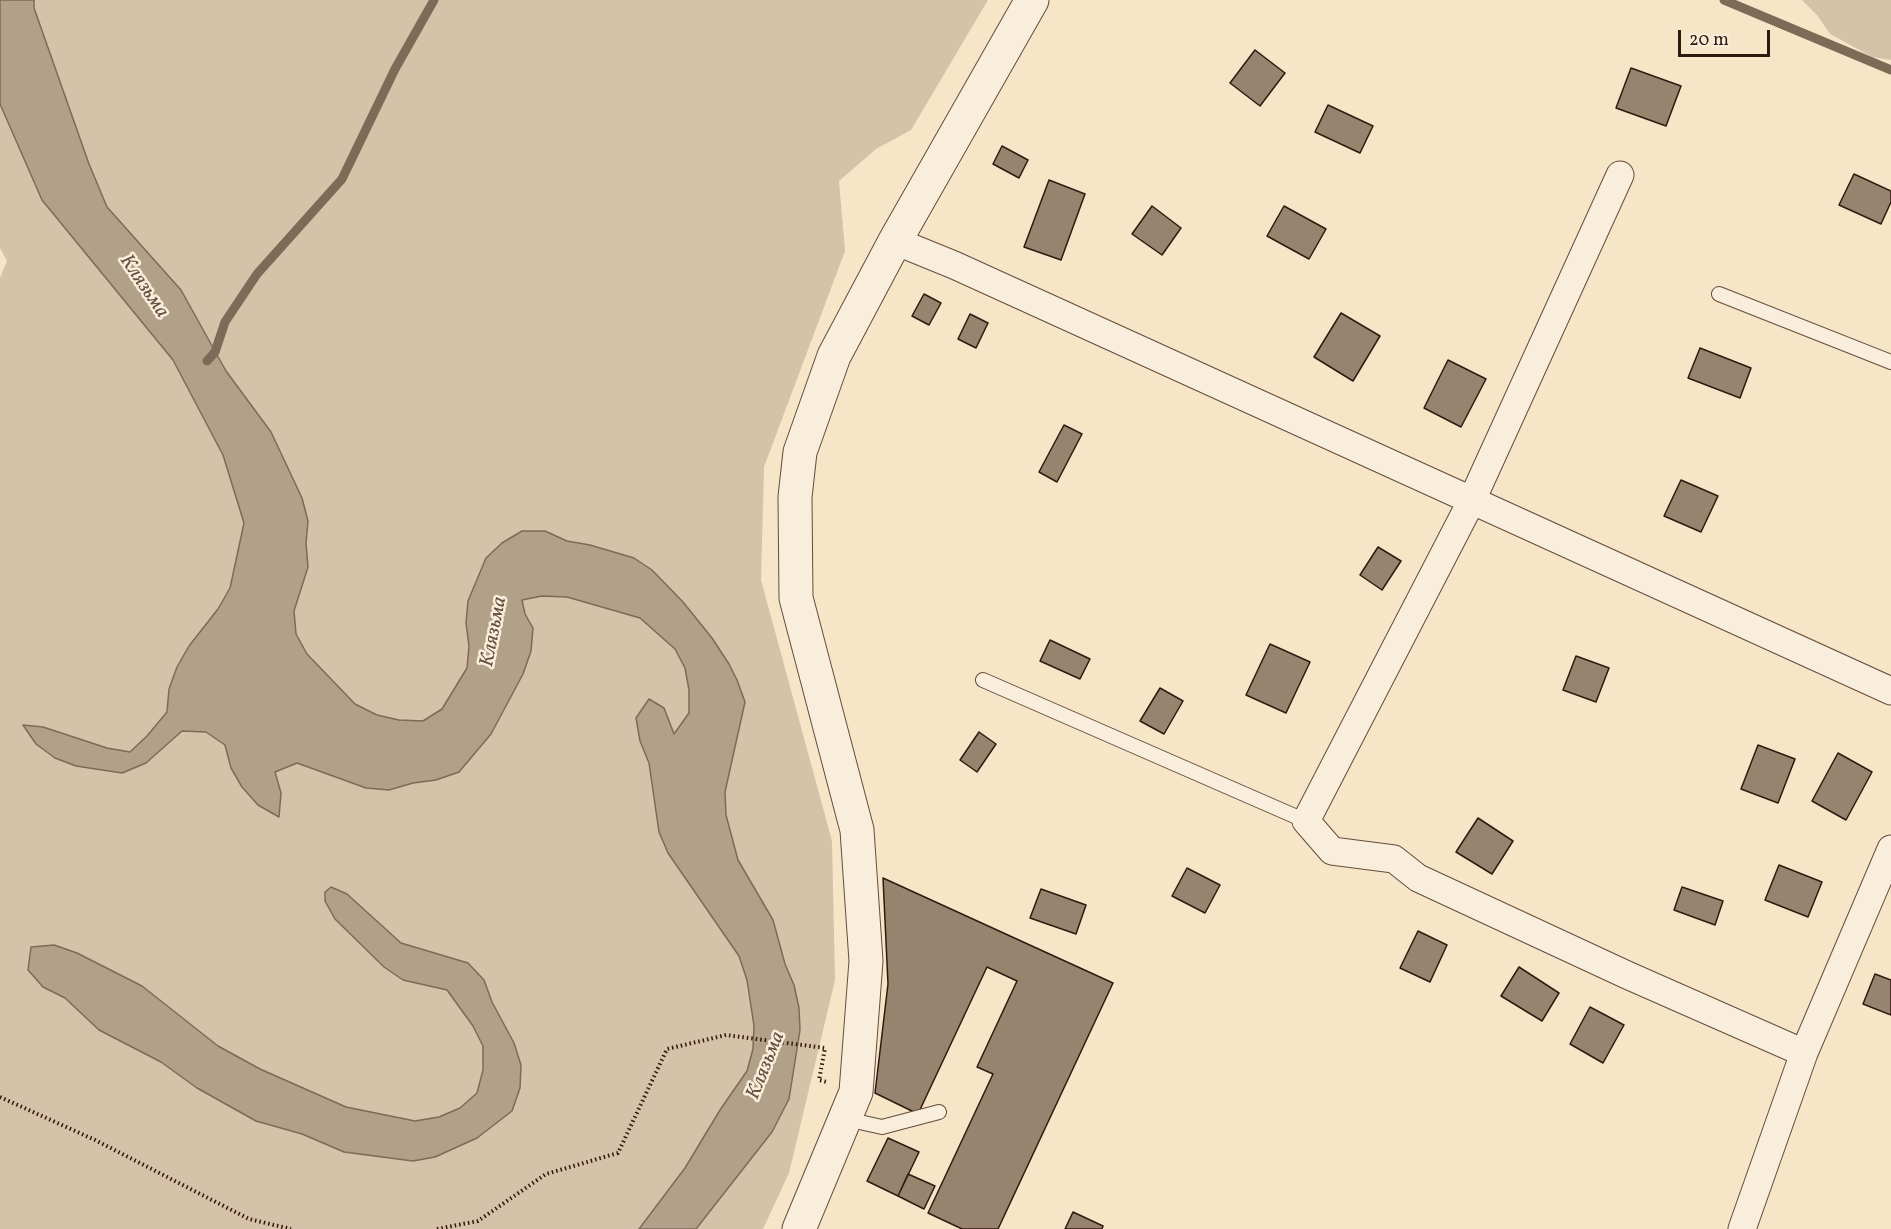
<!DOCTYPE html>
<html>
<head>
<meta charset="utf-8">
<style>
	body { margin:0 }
	#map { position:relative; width:1891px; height:1229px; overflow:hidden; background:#f6e5c7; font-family:Vollkorn,serif }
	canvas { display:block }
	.scale { position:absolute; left:1678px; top:30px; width:92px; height:27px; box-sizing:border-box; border:3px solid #32190f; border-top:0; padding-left:8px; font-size:18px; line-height:21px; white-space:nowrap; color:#32190f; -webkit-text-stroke:4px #f9eedb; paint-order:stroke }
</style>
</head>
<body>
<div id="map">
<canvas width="1891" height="1229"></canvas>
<div class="scale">20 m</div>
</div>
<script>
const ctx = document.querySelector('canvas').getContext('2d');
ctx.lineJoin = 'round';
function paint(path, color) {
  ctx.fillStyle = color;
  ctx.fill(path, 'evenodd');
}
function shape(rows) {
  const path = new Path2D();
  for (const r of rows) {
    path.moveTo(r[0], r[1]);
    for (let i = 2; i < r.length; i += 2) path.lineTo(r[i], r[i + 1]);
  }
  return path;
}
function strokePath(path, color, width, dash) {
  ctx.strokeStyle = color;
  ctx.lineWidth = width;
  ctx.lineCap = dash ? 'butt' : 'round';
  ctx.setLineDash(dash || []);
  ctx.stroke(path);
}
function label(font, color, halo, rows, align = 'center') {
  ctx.font = font + ' Vollkorn,serif';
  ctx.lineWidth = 5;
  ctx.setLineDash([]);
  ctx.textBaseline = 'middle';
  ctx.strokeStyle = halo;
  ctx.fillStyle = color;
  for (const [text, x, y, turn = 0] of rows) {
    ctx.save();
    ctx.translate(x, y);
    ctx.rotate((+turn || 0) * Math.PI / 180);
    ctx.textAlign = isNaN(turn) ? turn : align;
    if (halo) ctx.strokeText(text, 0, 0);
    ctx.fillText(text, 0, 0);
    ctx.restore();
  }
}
paint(shape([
	[34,0,988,0,911,130,876,149,839,181,845,251,764,467,761,580,832,841,835,980,789,1173,763,1229,696,1229,772,1132,789,1099,800,1030,799,1008,794,985,738,859,726,815,725,792,745,702,737,680,729,664,712,638,683,602,652,570,634,558,590,545,567,541,545,531,502,543,486,558,477,579,466,623,469,646,467,668,442,709,423,721,399,720,377,715,355,704,307,654,296,634,294,611,308,567,306,543,308,521,271,432,226,371,181,290,107,207,89,164,34,8],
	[1802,0,1891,0,1891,60,1872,57,1830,34,1817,15],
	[0,104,42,200,173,360,223,455,244,523,230,588,169,689,167,712,147,736,130,752,107,748,39,727,24,725,36,744,76,766,163,746,182,731,206,732,225,745,231,768,281,793,275,772,297,763,366,788,389,790,413,783,436,780,459,772,491,734,523,674,533,628,525,614,522,600,542,596,567,597,640,618,675,649,685,668,689,690,689,713,674,734,664,708,636,718,640,741,649,763,659,832,668,853,739,956,747,980,754,1026,753,1049,747,1071,720,1110,685,1168,639,1229,0,1229,0,278,7,261,0,248],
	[347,894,401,943,468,963,484,980,492,1002,514,1043,521,1065,520,1088,512,1111,477,1138,344,1152,197,1088,161,1062,99,1030,65,998,142,986,218,1046,260,1069,346,1107,415,1121,439,1117,460,1108,478,1093,483,1070,483,1046,473,1026,447,990,403,980,384,967]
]), '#d5c2a8');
const water = shape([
	[0,0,34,0,34,8,89,164,107,207,181,290,226,371,271,432,302,498,308,521,306,543,308,567,294,611,296,634,307,654,355,704,377,715,399,720,423,721,442,709,467,668,469,646,466,623,468,601,486,558,502,543,522,531,545,531,567,541,590,545,634,558,652,570,683,602,712,638,729,664,737,680,745,702,725,792,726,815,738,860,773,920,785,964,794,985,799,1008,800,1030,789,1099,772,1132,696,1229,639,1229,685,1168,720,1110,747,1071,753,1049,754,1026,747,980,739,956,668,853,659,832,649,763,640,741,636,718,649,699,664,708,674,734,689,713,689,690,685,668,675,649,640,618,567,597,542,596,522,600,525,614,533,628,531,651,523,674,491,734,459,772,436,780,413,783,389,790,366,788,297,763,275,772,281,793,279,817,258,805,242,787,231,768,225,745,206,732,182,731,146,763,122,773,76,766,55,758,36,744,23,725,43,727,107,748,130,752,147,736,167,712,169,689,177,667,189,646,218,609,230,588,244,523,223,455,173,360,42,200,0,104,0,0],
	[331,887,347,894,401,943,468,963,484,980,492,1002,514,1043,521,1065,520,1088,512,1111,477,1138,435,1157,413,1161,344,1152,302,1134,256,1121,197,1088,161,1062,99,1030,65,998,43,987,28,970,31,947,54,945,77,953,142,986,218,1046,260,1069,346,1107,415,1121,439,1117,460,1108,477,1093,483,1070,483,1046,473,1026,447,990,403,980,384,967,335,919,325,901,325,892,331,887]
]);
paint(water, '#b3a088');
strokePath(water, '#7f6a58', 1.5);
strokePath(shape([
	[1724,0,1891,70],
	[207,361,215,352,225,322,257,274,342,179,395,69,434,0]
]), '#7f6a58', 9);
const building = shape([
	[1255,50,1285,73,1260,106,1230,83,1255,50],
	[1631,68,1681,86,1666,126,1616,108,1631,68],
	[1328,105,1373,126,1360,153,1315,132,1328,105],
	[1002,146,1028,160,1019,178,993,164,1002,146],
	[1854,174,1891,191,1891,202,1881,224,1839,205,1854,174],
	[1049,180,1085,194,1061,260,1024,247,1049,180],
	[1152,206,1181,228,1162,255,1132,234,1152,206],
	[1284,206,1326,229,1309,259,1267,236,1284,206],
	[924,294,941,303,929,325,912,316,924,294],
	[1341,313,1380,336,1353,381,1314,357,1341,313],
	[970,314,988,323,976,348,958,339,970,314],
	[1700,348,1751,368,1740,398,1688,378,1700,348],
	[1448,360,1486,379,1461,427,1424,408,1448,360],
	[1064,425,1082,434,1057,482,1039,472,1064,425],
	[1681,480,1718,496,1701,532,1664,516,1681,480],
	[1378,547,1401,561,1382,590,1360,575,1378,547],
	[1050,640,1090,659,1080,679,1040,661,1050,640],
	[1270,644,1310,662,1286,713,1246,695,1270,644],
	[1576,656,1609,668,1596,702,1563,690,1576,656],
	[1160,688,1183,701,1164,734,1140,721,1160,688],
	[979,732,996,744,977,772,960,760,979,732],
	[1758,745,1795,759,1778,803,1741,789,1758,745],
	[1838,753,1872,772,1846,820,1812,801,1838,753],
	[1478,818,1513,841,1492,874,1456,852,1478,818],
	[1779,865,1822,882,1808,917,1765,900,1779,865],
	[1187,868,1220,885,1205,913,1172,896,1187,868],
	[883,878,1113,983,998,1229,962,1229,928,1213,993,1074,977,1067,1017,981,987,967,918,1114,875,1093,888,984,883,878],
	[1682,887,1723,901,1715,925,1674,910,1682,887],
	[1041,889,1086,905,1076,934,1030,918,1041,889],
	[1418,931,1447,945,1430,982,1400,968,1418,931],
	[1519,967,1559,993,1542,1021,1501,996,1519,967],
	[1875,974,1891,980,1891,1015,1863,1004,1875,974],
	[1590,1007,1624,1025,1603,1063,1570,1044,1590,1007],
	[888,1138,919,1152,898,1196,867,1181,888,1138],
	[908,1174,935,1186,924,1209,898,1196,908,1174],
	[1073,1212,1103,1226,1102,1229,1065,1229,1073,1212]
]);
paint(building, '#98836f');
strokePath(building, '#32190f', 1.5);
const service = shape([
	[1719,294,1891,362],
	[983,680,1306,821],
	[846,1119,882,1127,939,1112]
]);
const minor = shape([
	[1620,175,1472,500,1306,821,1332,851,1394,859,1418,878,1627,975,1804,1053],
	[895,241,954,265,1891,691],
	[1742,1229,1804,1053,1891,849]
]);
const tertiary = shape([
	[799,1229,856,1092,866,961,857,830,796,598,795,497,800,452,834,356,895,241,1032,0]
]);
strokePath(service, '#634c3d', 16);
strokePath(minor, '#634c3d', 29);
strokePath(tertiary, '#634c3d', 35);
strokePath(shape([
	[0,1097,95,1140,249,1219,291,1229],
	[437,1229,478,1221,546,1174,618,1153,667,1049,726,1035,825,1048,819,1080,827,1082]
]), '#32190f', 4, [1.5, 3]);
strokePath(service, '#f9eedb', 14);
strokePath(minor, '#f9eedb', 27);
strokePath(tertiary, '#f9eedb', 33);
label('italic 20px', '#664f3f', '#f9eedb', [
	["Клязьма",143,287,56],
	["Клязьма",495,632,-79],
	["Клязьма",767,1066,-68]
]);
</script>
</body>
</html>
